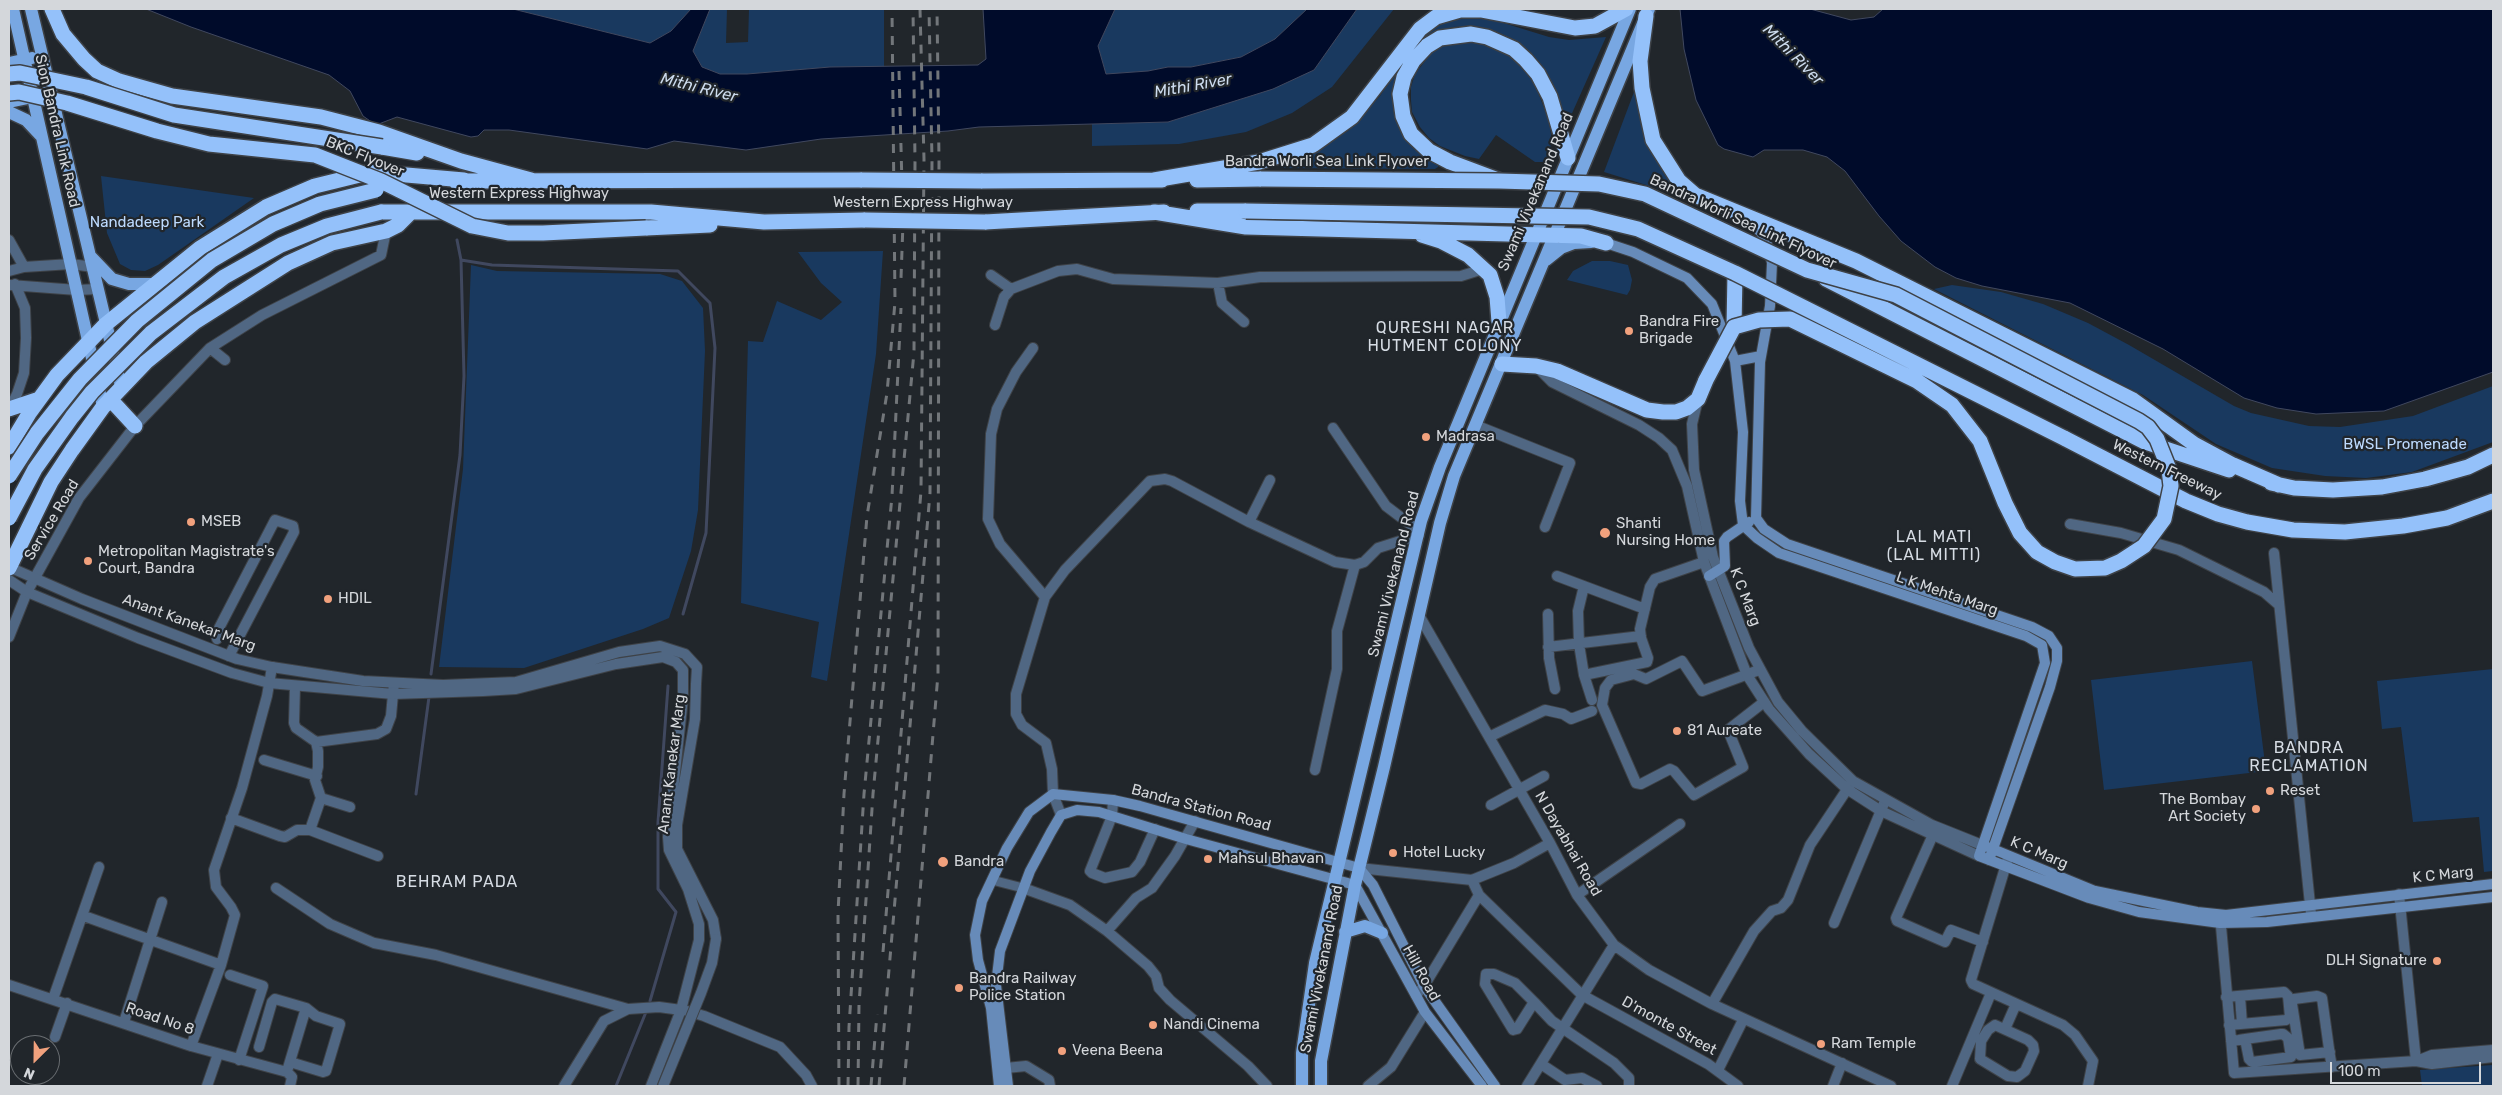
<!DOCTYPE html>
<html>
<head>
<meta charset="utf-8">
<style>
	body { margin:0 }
	#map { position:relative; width:2502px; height:1095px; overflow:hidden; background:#21262b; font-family:Rubik,sans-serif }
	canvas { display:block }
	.frame { position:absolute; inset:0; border:10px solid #d4d7db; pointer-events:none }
	.north { position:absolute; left:10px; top:1035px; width:50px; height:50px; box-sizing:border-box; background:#21262b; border:1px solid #696d71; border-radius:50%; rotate:203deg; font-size:14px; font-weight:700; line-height:20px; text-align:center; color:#d4d7db }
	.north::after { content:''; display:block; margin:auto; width:18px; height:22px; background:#f1a17d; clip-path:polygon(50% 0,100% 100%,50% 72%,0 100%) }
	.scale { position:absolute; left:2330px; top:1062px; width:151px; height:22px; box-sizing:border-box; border:2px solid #d4d7db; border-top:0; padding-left:6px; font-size:15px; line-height:18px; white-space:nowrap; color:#d4d7db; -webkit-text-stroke:4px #21262b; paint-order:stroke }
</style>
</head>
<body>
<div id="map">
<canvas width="2502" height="1095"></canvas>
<div class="frame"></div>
<div class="north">N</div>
<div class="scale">100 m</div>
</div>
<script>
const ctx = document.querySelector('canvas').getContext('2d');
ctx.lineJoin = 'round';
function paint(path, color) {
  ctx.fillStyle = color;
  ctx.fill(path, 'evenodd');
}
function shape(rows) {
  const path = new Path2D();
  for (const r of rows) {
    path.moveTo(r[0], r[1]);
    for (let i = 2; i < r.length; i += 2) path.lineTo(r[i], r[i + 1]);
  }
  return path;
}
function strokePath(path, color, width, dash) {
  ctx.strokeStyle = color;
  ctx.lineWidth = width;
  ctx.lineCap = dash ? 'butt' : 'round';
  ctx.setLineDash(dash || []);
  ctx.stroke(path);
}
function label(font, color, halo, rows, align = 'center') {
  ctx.font = font + ' Rubik,sans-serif';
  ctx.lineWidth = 4.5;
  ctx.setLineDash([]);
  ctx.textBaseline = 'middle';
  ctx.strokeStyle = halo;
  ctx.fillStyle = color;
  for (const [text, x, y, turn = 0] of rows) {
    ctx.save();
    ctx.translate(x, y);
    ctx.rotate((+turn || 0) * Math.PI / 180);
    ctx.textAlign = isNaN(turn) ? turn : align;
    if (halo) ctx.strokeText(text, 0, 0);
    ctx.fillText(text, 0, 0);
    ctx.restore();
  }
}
paint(shape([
	[513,9,691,9,671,31,650,43],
	[710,9,727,9,726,43,748,42,749,9,884,9,884,67,830,67,747,74,720,74,702,67,693,51],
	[1115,9,1307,9,1275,39,1241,57,1191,67,1168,67,1148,71,1106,74,1098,46],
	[1357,9,1394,9,1332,87,1292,113,1246,132,1179,144,1092,146,1092,124,1168,122,1314,70],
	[1465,16,1481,16,1549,37,1569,40,1606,37,1565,129,1562,109,1555,88,1543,67,1529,51,1515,40,1495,31,1475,26,1453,27,1433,35,1394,97,1439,164,1438,167,1435,169,1280,168,1317,151,1349,130,1380,96,1411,49,1423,35,1448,20],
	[1464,41,1480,42,1511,55,1526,71,1536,87,1549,121,1551,135,1550,162,1535,162,1496,135,1479,159,1465,156,1440,146,1429,138,1420,127,1412,112,1411,100,1411,87,1415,74,1433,51,1446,44],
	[1637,84,1669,179,1685,197,1604,172],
	[101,176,254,198,158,265,145,271,131,270,120,264,107,233],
	[883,251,876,354,827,681,811,677,819,622,741,603,748,341,763,342,777,301,821,320,842,302,821,283,798,252],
	[1592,261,1610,261,1628,265,1632,280,1630,290,1627,295,1567,280,1573,271],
	[471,265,497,271,660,274,682,281,703,308,705,351,698,510,691,551,669,618,643,629,524,668,439,667,463,469],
	[1952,285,2001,292,2043,304,2088,323,2129,345,2234,406,2251,413,2309,426,2340,427,2413,416,2493,386,2493,442,2412,472,2366,478,2325,476,2272,468,2216,444,2143,395,1934,289],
	[2252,661,2266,771,2104,790,2091,680],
	[2493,669,2493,871,2484,872,2479,817,2413,822,2401,727,2382,729,2377,681],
	[2493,1065,2493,1086,2422,1086,2420,1070]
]), '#19395f');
const water = shape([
	[146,9,513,9,650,43,671,31,691,9,710,9,693,51,702,67,720,74,747,74,830,67,978,65,986,59,983,9,1115,9,1098,46,1106,74,1148,71,1168,67,1191,67,1241,57,1275,39,1307,9,1357,9,1314,70,1273,89,1168,122,979,127,948,131,821,139,746,150,674,141,647,149,509,130,484,130,478,136,471,137,397,117,376,125,363,116,350,91,329,75,191,27,146,9],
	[1680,9,1810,9,1851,20,1874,17,1883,9,2493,9,2493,372,2384,411,2316,414,2277,408,2244,398,2163,349,2070,303,1982,286,1956,278,1935,267,1901,241,1879,216,1845,171,1827,157,1803,150,1764,150,1753,157,1724,149,1718,145,1696,100,1684,49,1680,9]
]);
paint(water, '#000b2a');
strokePath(water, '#40485f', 1);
strokePath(shape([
	[457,240,461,260,492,265,678,271,710,303,715,348,706,533,683,614],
	[431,674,460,455,464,376,461,260],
	[416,794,429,697],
	[650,1001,676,912,658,889,658,822,668,686],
	[616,1086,646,1012]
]), '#40485f', 3);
const pedestrian = shape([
	[992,880,1023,888]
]);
const minor = shape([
	[991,275,1011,289,1058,271,1077,269,1113,279,1218,283,1260,277,1461,276,1483,269],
	[1218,283,1222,303,1244,322],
	[995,325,1004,297,1011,289],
	[210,348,225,360],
	[1033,348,1016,372,997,409,991,434,988,519,1000,544,1045,597],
	[1475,425,1570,463,1545,527],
	[1333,428,1386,506,1419,531],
	[1249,522,1270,480],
	[2070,524,2121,533,2179,550,2264,592,2279,605],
	[2274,553,2311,914],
	[1557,576,1645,609],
	[1584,586,1578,611,1579,644,1584,675,1592,700],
	[1548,614,1549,658,1555,689],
	[1420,617,1550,843,1577,895,1614,945,1649,970,1712,1004,1891,1086],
	[9,637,27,592,79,498,135,426,210,348,262,315,381,255,386,231],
	[217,639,216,634,275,520,293,526,294,532,229,656],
	[1548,647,1641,636],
	[1759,670,1702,691,1682,661,1646,679,1634,674,1611,680,1605,688,1602,705,1636,783,1641,784,1670,769,1674,771,1694,795,1743,767,1728,730,1764,702],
	[1584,675,1647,662,1648,658,1641,638,1640,629,1650,587,1655,579,1704,562],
	[1489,737,1545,710,1563,714,1571,719,1592,711],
	[316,742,377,734,386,729,391,716,394,683],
	[264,760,317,776],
	[1315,770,1337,669,1337,631,1355,565],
	[321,798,350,807],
	[1113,800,1112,816,1090,871,1092,873,1105,878,1132,872,1140,862,1155,829],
	[1491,805,1544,776],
	[1061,815,1053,794,1052,769,1046,743,1022,725,1016,714,1016,694,1045,597,1065,570,1150,481,1165,479,1172,481,1249,522,1335,562,1355,565,1364,562,1378,548,1419,535],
	[231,818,280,836,285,837,297,830,310,830,321,798,315,780,318,767,318,751,316,742,296,728,294,723,295,686],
	[1936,828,1896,918,1897,921,1945,942,1951,930,1983,942],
	[310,830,378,856],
	[2008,858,1971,980,1973,984,2063,1025,2075,1035,2093,1061,2088,1086],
	[1359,868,1472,880,1514,863,1550,843],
	[1472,880,1479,895,1582,995,1708,1064,1738,1086],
	[276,888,330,924,374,943,436,955,628,1009],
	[1023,888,1070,905,1107,931,1148,966,1156,976,1159,988,1170,1000,1248,1066,1267,1086],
	[2399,894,2416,1061],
	[1577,895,1680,824],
	[2220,915,2234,1073,2416,1061,2432,1064,2493,1057],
	[84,916,221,965],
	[1834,923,1885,801],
	[1107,931,1136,898,1152,888,1175,856,1195,821],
	[230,975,263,986,239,1060],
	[9,985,191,1046,287,1072,292,1077,290,1086],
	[1416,995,1424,986,1479,895],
	[2240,996,2242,1024],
	[2226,997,2284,992,2288,996,2290,1017,2286,1020,2229,1025],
	[53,999,99,867],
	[1534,1002,1517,1029,1513,1030,1485,984,1486,974,1494,974,1515,983,1534,1002,1552,1021,1614,1063,1629,1078,1629,1086],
	[1712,1004,1754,931,1772,911,1781,908,1788,900,1810,845,1852,782],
	[687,1011,704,1016,780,1047,806,1075,812,1086],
	[124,1022,162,902],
	[1995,1025,2028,1040,2033,1045,2034,1051,2025,1071,2017,1077,2008,1076,1980,1059,1981,1041,1988,1030,1995,1025],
	[2005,1029,2016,1004],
	[55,1037,67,1003],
	[2231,1041,2239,1040,2245,1039,2281,1034,2283,1034,2288,1038,2291,1057,2252,1062,2249,1059,2245,1039],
	[191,1046,221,965,235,915,231,907,216,887,214,870,242,788,267,696,272,667],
	[259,1047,272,1002,275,999,306,1008,316,1016,340,1024,326,1071,323,1072,290,1062],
	[2330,1052,2300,1055,2292,1004,2294,999,2317,996,2322,998,2330,1056,2332,1067],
	[2417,1061,2432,1055,2493,1050],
	[1541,1064,1565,1080,1582,1078,1597,1086],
	[288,1068,306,1008],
	[1006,1068,1026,1066,1049,1080,1050,1086],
	[1718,1070,1743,1020],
	[207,1086,218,1054],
	[1368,1086,1391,1067,1425,1012],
	[1527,1086,1614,945],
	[1833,1086,1842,1063],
	[1952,1086,1991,993]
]);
const tertiary = shape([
	[9,240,24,267],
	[9,271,24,267,71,264,93,267],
	[10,285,77,290,98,289],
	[1537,367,1552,382,1639,425,1659,438,1672,450,1687,486,1704,562,1747,675,1769,709,1809,754,1847,789,1881,811,1979,856],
	[1698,399,1692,424,1694,470,1713,557,1749,648,1778,702,1802,731,1853,781,1932,825,1982,845],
	[9,410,17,394,24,373,26,338,25,308,15,284],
	[9,567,82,599,237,659,272,667,363,681,443,685,516,682,619,652,660,646,685,654,697,667,696,684,695,719,677,825,677,849,713,920,716,939],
	[9,580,27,592,138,638,232,673,269,683,393,694,483,691,516,689,616,664,663,657,676,662,683,670,683,698,668,837,669,850,688,889,699,924,699,940,681,1010,651,1086],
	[564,1086,604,1021,628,1009,659,1007,681,1010]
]);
const secondary = shape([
	[1745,220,1761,232,1769,249,1772,263,1770,306,1760,362,1756,518,1764,529,1787,544,2032,627,2049,636,2057,648,2057,661,2050,687,1989,860],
	[1606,243,1633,252,1687,278,1712,304,1735,361,1743,432,1740,501,1743,525,1757,538,1779,553,2026,636,2042,645,2045,663,1979,856,2089,898,2139,912,2220,923,2267,922,2493,897],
	[1735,361,1761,356],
	[1709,576,1725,566,1724,541,1727,537,1749,522],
	[1988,847,2095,891,2197,912,2226,915,2493,884],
	[999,1086,991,1008,978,960,975,935,982,901,1007,848,1029,812,1053,794,1113,800,1140,806,1359,868,1373,885,1424,986,1495,1086],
	[1008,1086,996,985,1000,951,1030,871,1051,832,1061,815,1077,810,1099,812,1186,839,1355,885,1425,1012,1482,1086]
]);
const primary = shape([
	[13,9,103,407],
	[31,9,121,386],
	[9,63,32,58],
	[9,102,33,97],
	[9,112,26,120,41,136],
	[91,257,112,279,129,284,154,284],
	[1546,260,1561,248,1574,243,1591,242],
	[1345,932,1365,926,1382,933],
	[1302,1086,1302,1053,1315,963,1421,521,1440,467,1630,9],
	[1321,1086,1321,1061,1355,885,1384,767,1440,523,1454,476,1649,9]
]);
const motorway = shape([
	[52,9,63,34,84,59,97,71,119,81,172,96,321,117,379,132,461,161,531,180],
	[1646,16,1640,61,1642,88,1653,140,1679,181,1695,195,1856,261,2133,400,2194,444,2233,465,2279,485],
	[382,147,417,153],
	[1154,180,1259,162,1313,145,1352,117,1420,29,1436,17,1460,10,1481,10,1575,28,1595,26,1626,9],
	[1197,180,1261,179],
	[1498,180,1450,162,1429,151,1411,134,1403,116,1400,94,1404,77,1413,61,1427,46,1440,38,1471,34,1487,37,1514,49,1526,60,1538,74,1550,97,1568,158],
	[455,181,862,180],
	[981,181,1162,180],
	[1197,211,1246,211],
	[381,212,651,212,764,222,865,220],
	[1154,212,1246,227,1581,236,1606,243],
	[985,222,1164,212],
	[646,228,710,225],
	[1422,235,1441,241,1468,255,1490,275,1497,297,1499,322],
	[1826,279,2145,442,2229,470],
	[1734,327,1735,273],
	[1502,364,1536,366,1557,371,1647,410,1663,412,1676,412,1687,408,1698,399,1706,380],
	[110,399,135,426],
	[9,409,39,399],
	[2064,438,2186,501,2218,514,2247,522,2293,530,2345,532,2403,526,2447,518,2493,501],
	[9,447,30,412,57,375,106,324,200,248,266,207,315,186,372,172,464,180],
	[2271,483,2294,488,2333,490,2382,487,2425,479,2468,467,2493,455],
	[9,568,51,482,72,450,103,407,146,362,195,322,288,263,332,243,386,231,398,225,411,212]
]);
strokePath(pedestrian, '#3e4247', 11);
strokePath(minor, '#3e4247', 12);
strokePath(tertiary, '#3e4247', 12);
strokePath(secondary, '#3e4247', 12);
strokePath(primary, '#3e4247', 15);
strokePath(motorway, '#3e4247', 18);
strokePath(pedestrian, '#506783', 9);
strokePath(minor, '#506783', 10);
strokePath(tertiary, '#506783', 10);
strokePath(secondary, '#678bb9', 10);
strokePath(primary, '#78a7e2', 12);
strokePath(motorway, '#94c1fa', 15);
strokePath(shape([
	[899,71,903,223,901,278],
	[883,952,921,491,924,159,920,9],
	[839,1086,838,913,844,794,867,516,887,393,895,302,892,9],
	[848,1086,849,1027,864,794,892,496,901,308],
	[858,1086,859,1005,873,794,914,352,915,160,913,9],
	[871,1086,877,1014],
	[879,1086,930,493,932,160,929,9],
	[904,1086,938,674,939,159,937,9]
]), '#72767a', 3, [9, 9]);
const tertiaryBridge = shape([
	[663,1086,701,993,712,963,716,939]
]);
const motorwayBridge = shape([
	[9,74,20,73,86,87,174,115,382,147],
	[9,93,19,92,67,103,157,131,209,144,315,155,381,181,472,226,508,233,543,233,646,228],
	[1261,179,1499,181,1599,184,1645,194,1807,270,1896,295,2139,421,2148,427,2157,439,2169,469,2171,486,2164,519,2144,546,2121,561,2105,568,2075,569,2055,562,2037,552,2020,533,2005,503,1980,441,1952,405,1917,381,1790,319,1759,320,1734,327,1706,380],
	[862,180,981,181],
	[1246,211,1589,217,1638,229,1735,273,2064,438],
	[865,220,985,222],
	[9,476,37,433,80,379,137,321,212,260,273,224,320,204,376,190],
	[9,518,35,469,72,417,92,392,151,333,224,277,281,245,327,226,381,212]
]);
strokePath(tertiaryBridge, '#3e4247', 12, []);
strokePath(motorwayBridge, '#3e4247', 18, []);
strokePath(tertiaryBridge, '#506783', 10);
strokePath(motorwayBridge, '#94c1fa', 15);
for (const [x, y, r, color] of [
	[1629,331,5,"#f1a17d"],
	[1426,437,5,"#f1a17d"],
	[191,522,5,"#f1a17d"],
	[1605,533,6,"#f1a17d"],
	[88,561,5,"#f1a17d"],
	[328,599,5,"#f1a17d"],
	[1677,731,5,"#f1a17d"],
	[2270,791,5,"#f1a17d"],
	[2256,809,5,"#f1a17d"],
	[1393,853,5,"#f1a17d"],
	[1208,859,5,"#f1a17d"],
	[943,862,6,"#f1a17d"],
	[2437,961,5,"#f1a17d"],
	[959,988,5,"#f1a17d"],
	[1153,1025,5,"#f1a17d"],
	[1821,1044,5,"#f1a17d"],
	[1062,1051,5,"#f1a17d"]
]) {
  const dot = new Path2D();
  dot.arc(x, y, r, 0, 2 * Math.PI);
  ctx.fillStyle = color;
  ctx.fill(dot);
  strokePath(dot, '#21262b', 2);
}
label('15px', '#d4d7db', '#21262b', [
	["Sion Bandra Link Road",57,131,77],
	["BKC Flyover",365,157,22],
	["Bandra Worli Sea Link Flyover",1327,162],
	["Swami Vivekanand Road",1536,192,-67],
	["Western Express Highway",519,194],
	["Western Express Highway",923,203],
	["Bandra Worli Sea Link Flyover",1743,222,25],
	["Western Freeway",2167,470,26],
	["Service Road",52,520,-59],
	["Swami Vivekanand Road",1394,574,-76],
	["L K Mehta Marg",1947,594,19],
	["K C Marg",1745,597,69],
	["Anant Kanekar Marg",189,623,20],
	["Anant Kanekar Marg",672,764,-83],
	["Bandra Station Road",1201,808,15],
	["N Dayabhai Road",1568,844,60],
	["K C Marg",2039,853,23],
	["K C Marg",2443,875,-6],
	["Swami Vivekanand Road",1322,969,-79],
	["Hill Road",1421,973,61],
	["Road No 8",160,1019,19],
	["D'monte Street",1669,1026,29]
]);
label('15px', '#bddafe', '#21262b', [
	["Nandadeep Park",147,223],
	["BWSL Promenade",2405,445]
]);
label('15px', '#d4d7db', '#21262b', [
	["Bandra Fire",1639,322],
	["Brigade",1639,339],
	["Madrasa",1436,437],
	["MSEB",201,522],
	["Shanti",1616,524],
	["Nursing Home",1616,541],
	["Metropolitan Magistrate's",98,552],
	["Court, Bandra",98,569],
	["HDIL",338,599],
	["81 Aureate",1687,731],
	["Reset",2280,791],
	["The Bombay",2246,800,"right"],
	["Art Society",2246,817,"right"],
	["Hotel Lucky",1403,853],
	["Mahsul Bhavan",1218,859],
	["Bandra",954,862],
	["DLH Signature",2427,961,"right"],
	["Bandra Railway",969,979],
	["Police Station",969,996],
	["Nandi Cinema",1163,1025],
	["Ram Temple",1831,1044],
	["Veena Beena",1072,1051]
], 'left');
label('italic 16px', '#cddcee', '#21262b', [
	["Mithi River",1793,55,45],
	["Mithi River",1193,86,-10],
	["Mithi River",699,88,14]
]);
ctx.letterSpacing = '1px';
label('16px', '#d6dce4', '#21262b', [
	["QURESHI NAGAR",1445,328],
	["HUTMENT COLONY",1445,346],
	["LAL MATI",1934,537],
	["(LAL MITTI)",1934,555],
	["BANDRA",2309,748],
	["RECLAMATION",2309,766],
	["BEHRAM PADA",457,882]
]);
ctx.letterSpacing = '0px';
</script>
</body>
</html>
